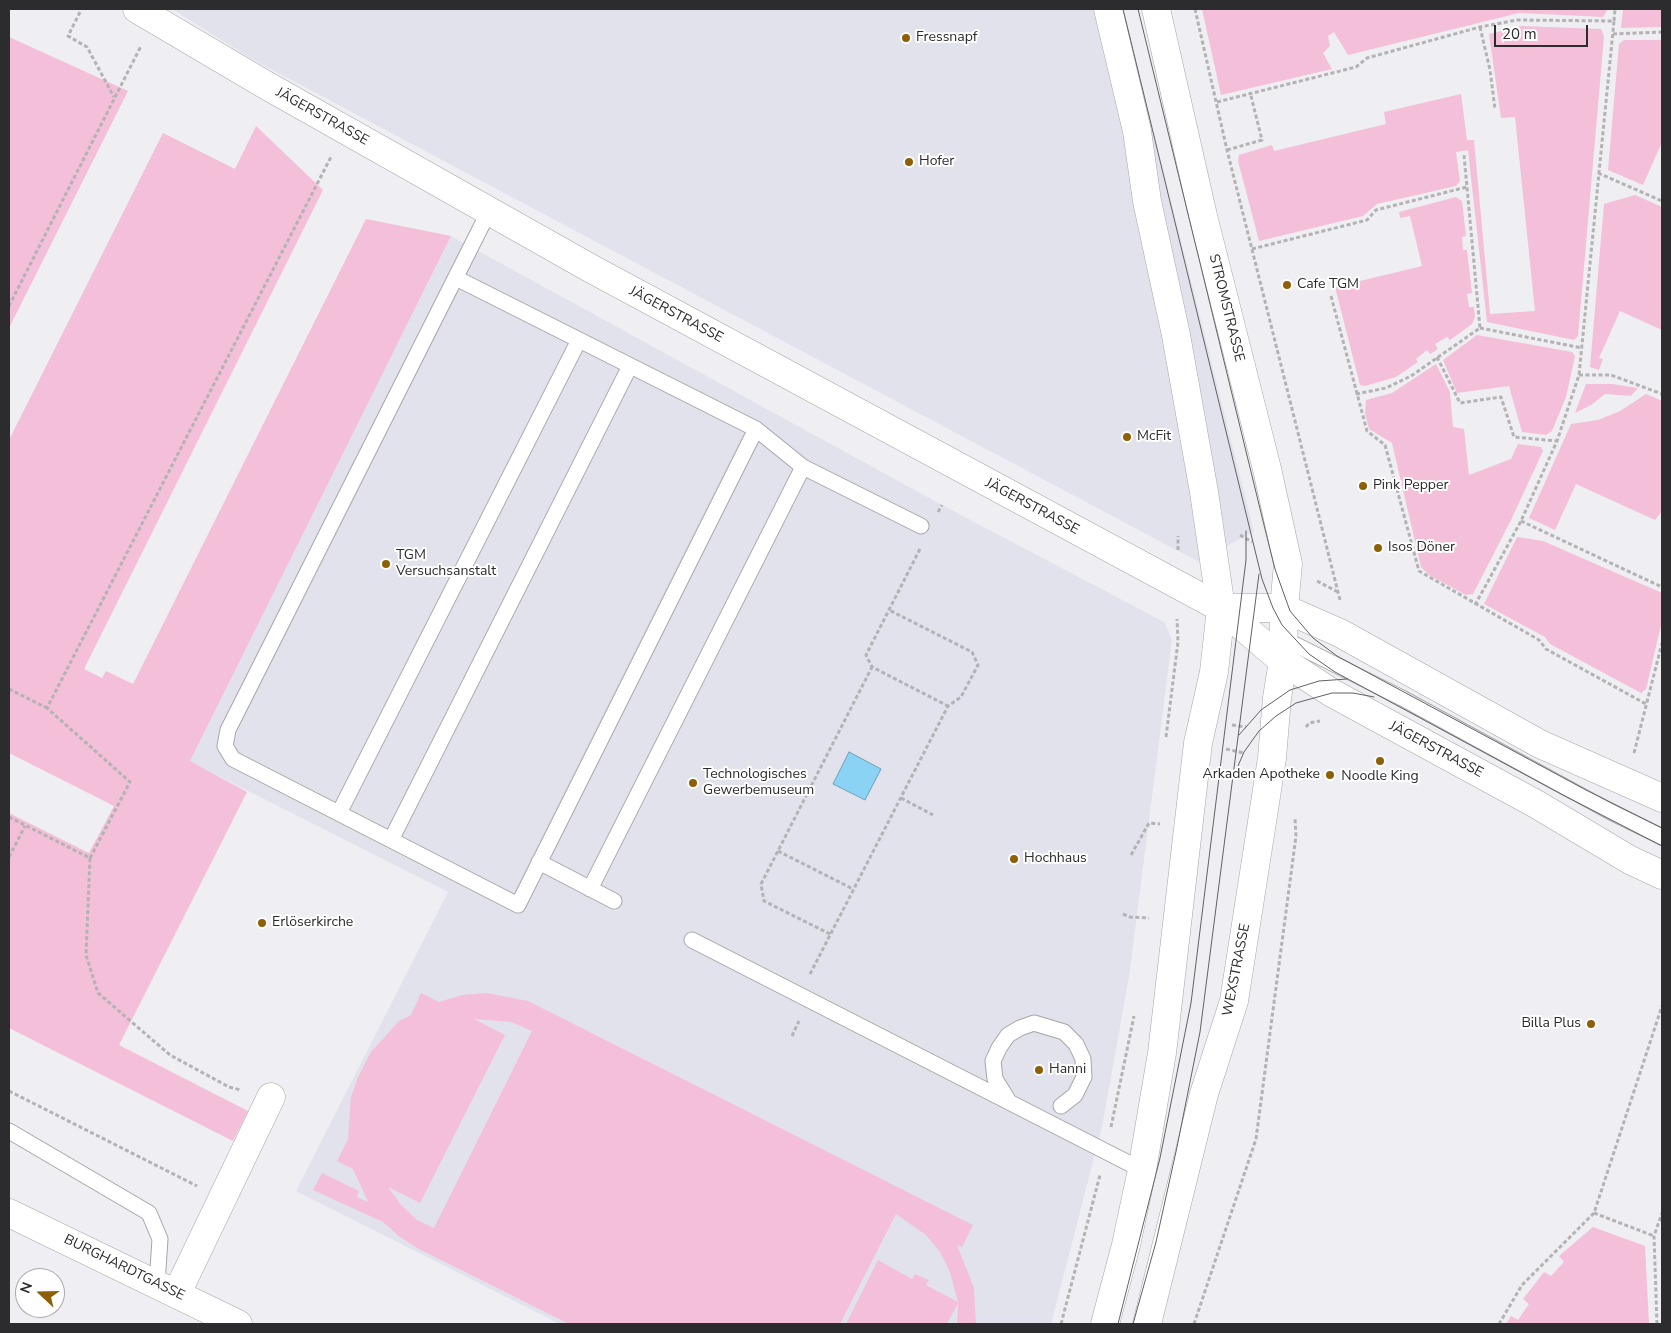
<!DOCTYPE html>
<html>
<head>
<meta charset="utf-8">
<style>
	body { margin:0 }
	#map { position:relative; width:1671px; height:1333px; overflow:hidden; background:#efeef2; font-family:"Nunito Sans",sans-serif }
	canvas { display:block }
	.frame { position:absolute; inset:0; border:10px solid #2c2b2d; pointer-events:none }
	.north { position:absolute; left:15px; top:1268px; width:50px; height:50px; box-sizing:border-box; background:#fff; border:1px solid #abaaab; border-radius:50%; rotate:291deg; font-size:14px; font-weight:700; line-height:20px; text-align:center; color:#2c2b2d }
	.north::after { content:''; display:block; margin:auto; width:18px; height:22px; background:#8d5f06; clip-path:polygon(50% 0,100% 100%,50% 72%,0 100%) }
	.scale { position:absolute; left:1494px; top:25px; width:94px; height:22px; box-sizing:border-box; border:2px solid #2c2b2d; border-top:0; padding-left:6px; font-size:15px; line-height:18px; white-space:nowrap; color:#2c2b2d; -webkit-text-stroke:4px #fff; paint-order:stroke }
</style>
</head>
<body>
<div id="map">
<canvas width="1671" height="1333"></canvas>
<div class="frame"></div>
<div class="north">N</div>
<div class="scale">20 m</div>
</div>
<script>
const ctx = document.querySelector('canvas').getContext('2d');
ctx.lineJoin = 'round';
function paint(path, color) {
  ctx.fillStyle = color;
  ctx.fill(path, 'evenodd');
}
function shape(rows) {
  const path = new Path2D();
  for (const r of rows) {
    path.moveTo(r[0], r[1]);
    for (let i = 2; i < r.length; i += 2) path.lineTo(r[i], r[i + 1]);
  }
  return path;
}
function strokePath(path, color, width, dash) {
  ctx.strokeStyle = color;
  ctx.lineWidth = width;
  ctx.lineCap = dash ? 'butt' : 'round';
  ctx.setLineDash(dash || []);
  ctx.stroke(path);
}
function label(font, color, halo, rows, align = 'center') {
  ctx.font = font + ' "Nunito Sans",sans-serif';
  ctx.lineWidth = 4;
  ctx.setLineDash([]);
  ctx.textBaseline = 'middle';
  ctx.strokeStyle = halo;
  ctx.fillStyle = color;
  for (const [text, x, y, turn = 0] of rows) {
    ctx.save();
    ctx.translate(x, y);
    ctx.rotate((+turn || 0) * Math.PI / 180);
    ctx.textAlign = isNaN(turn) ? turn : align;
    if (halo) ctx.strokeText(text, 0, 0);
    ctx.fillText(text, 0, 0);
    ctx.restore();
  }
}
paint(shape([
	[172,9,1123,9,1254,532,1197,561,250,58],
	[451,236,942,505,1164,622,1172,640,1129,977,1102,1127,1051,1324,560,1324,296,1191,448,892,189,761]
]), '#e2e2ed');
paint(shape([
	[1202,9,1608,9,1603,17,1519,13,1348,55,1334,32,1328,36,1330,46,1323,53,1332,69,1221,95],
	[1623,9,1662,9,1662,27,1621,28],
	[1521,26,1601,29,1604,36,1578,336,1574,340,1487,322,1468,150,1456,152,1460,181,1456,186,1377,204,1363,216,1259,241,1238,161,1239,155,1272,145,1274,151,1386,124,1384,112,1461,94,1467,140,1474,140,1490,314,1535,311,1515,117,1501,118,1489,34],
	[9,37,128,91,9,328],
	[1624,40,1662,40,1662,142,1643,185,1608,170,1619,44],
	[256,126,323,190,84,669,102,678,106,671,133,684,366,219,451,236,190,761,247,792,119,1045,248,1111,233,1141,9,1028,9,813,89,853,114,806,9,753,9,440,163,133,235,169],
	[1635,195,1662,207,1662,330,1620,311,1599,358,1603,359,1599,370,1590,367,1604,204],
	[1456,197,1462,201,1466,236,1462,237,1463,250,1467,250,1472,293,1467,294,1469,307,1474,307,1475,317,1472,324,1450,340,1447,337,1435,344,1438,349,1430,354,1427,350,1416,359,1418,362,1396,377,1365,386,1360,385,1335,287,1422,266,1410,216,1400,218,1399,212],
	[1477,335,1572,352,1575,356,1566,397,1552,431,1546,435,1522,432,1509,386,1457,393,1443,360],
	[1436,364,1450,392,1453,427,1464,429,1469,475,1511,459,1518,444,1541,447,1543,451,1511,520,1473,594,1466,595,1429,575,1421,567,1392,443,1369,429,1365,413,1366,400,1392,393],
	[1586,384,1612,384,1638,388,1631,396,1605,394,1591,405,1575,413],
	[1646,394,1662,401,1662,511,1655,520,1576,484,1555,530,1529,518,1571,424,1598,420,1620,411],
	[1517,537,1543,541,1662,593,1662,621,1646,689,1641,693,1550,644,1545,637,1484,604],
	[421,993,439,1002,462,995,487,993,528,1001,973,1225,962,1247,957,1245,974,1288,976,1324,957,1324,958,1303,947,1324,846,1324,878,1260,912,1279,915,1274,929,1280,926,1285,958,1302,950,1272,940,1252,926,1235,896,1214,840,1324,569,1324,419,1249,400,1237,383,1222,313,1190,322,1173,359,1191,357,1197,368,1202,353,1169,337,1161,348,1139,351,1097,358,1077,371,1052,399,1021,411,1015],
	[474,1019,511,1022,532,1031,434,1228,417,1220,401,1205,388,1187,420,1203,505,1035],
	[1593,1227,1645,1246,1649,1324,1506,1324,1511,1316,1518,1320,1529,1304,1523,1299,1544,1272,1551,1276,1564,1262,1559,1256]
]), '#f4bfd9');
const water = shape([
	[849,752,881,769,865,800,833,784,849,752]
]);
paint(water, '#8bd3f4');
strokePath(water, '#6ea1b8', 1);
const service = shape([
	[489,211,228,730,225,746,233,759,518,905,756,429],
	[456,278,756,429,803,467,921,526],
	[1278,636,1402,698,1611,812,1662,837],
	[339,813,579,340],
	[391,840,630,366],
	[539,862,614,901],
	[590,889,803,467],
	[692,940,1142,1170],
	[1008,1100,995,1079,993,1061,999,1048,1008,1035,1020,1028,1034,1023,1064,1032,1076,1044,1083,1059,1084,1077,1075,1095,1061,1106],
	[9,1131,149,1213,160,1239,157,1284]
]);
const minor = shape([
	[9,1213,238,1324],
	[177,1293,271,1097]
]);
const tertiary = shape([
	[137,9,264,84,590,268,1221,608,1214,672,1198,743,1162,1053,1142,1170,1126,1245,1105,1324],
	[1147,1324,1204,1094,1234,1001,1272,758,1277,698,1283,661,1284,608]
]);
const secondary = shape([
	[1108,9,1137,131,1147,201,1176,335,1204,492,1221,608],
	[1156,9,1203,216,1267,469,1288,564,1284,608],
	[1221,608,1283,661,1332,693,1536,804,1630,860,1662,875],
	[1221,608,1273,608,1290,611,1340,633,1540,744,1662,798]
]);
strokePath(service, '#a6a6a9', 17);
strokePath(minor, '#a6a6a9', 29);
strokePath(tertiary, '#a6a6a9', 29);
strokePath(secondary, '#a6a6a9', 29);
strokePath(shape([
	[1195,9,1227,150,1340,600],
	[80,12,68,36,87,47,114,97],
	[1480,27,1490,70,1495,109],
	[1613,34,1662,32],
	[1217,102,1356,67,1367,58,1480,27,1517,20,1614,21,1615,9],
	[1227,150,1262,140,1250,92],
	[1598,173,1662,201],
	[1252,249,1367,220,1376,210,1467,187],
	[1331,296,1367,431,1385,445,1419,571,1539,640,1546,649,1646,704],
	[9,306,141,46],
	[1480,328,1582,348],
	[1437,357,1460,403,1501,397,1514,437,1557,441],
	[1579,375,1611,375,1662,394],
	[1356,394,1386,388,1411,376,1480,328,1464,155],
	[938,512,942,505],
	[1521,521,1662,587],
	[1240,535,1252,542],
	[920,549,866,655,872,667,948,706],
	[1178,550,1178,536],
	[1317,581,1338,592],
	[1475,605,1521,521,1557,441,1579,375,1614,21],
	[9,689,47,708],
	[1232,725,1246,727],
	[1306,727,1309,723,1320,721],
	[1166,737,1178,642,1177,619],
	[1226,749,1244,753],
	[1634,753,1662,643],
	[901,798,933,815],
	[9,817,90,858,86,955,98,993,170,1055,229,1087,241,1090],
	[778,851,853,889],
	[1131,855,1149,823,1160,824],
	[9,857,25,826],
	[90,858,130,782,47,708,332,155],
	[1123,914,1130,917,1149,918],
	[830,934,764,901,761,884,872,667],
	[810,974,948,706,961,697,978,665,972,652,889,610],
	[792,1036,799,1021],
	[9,1091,197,1186],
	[1111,1127,1134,1016],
	[1594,1213,1654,1236],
	[1061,1324,1100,1175],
	[1194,1324,1256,1139,1296,836,1295,818],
	[1499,1324,1522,1285,1594,1213,1662,1006],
	[1657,1324,1654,1236,1662,1213]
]), '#b3b2b5', 3, [4, 2.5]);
strokePath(service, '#fff', 15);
strokePath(minor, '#fff', 28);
strokePath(tertiary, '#fff', 28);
strokePath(secondary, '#fff', 28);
strokePath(shape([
	[1123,9,1262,579,1273,608,1282,625,1309,654,1335,672,1561,794,1662,846],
	[1138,9,1264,525,1275,569,1290,611,1313,638,1337,656,1586,790,1662,828],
	[1239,735,1261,710,1290,690,1319,681,1347,679],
	[1238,766,1244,752,1259,731,1276,716,1296,703,1332,693,1353,693,1374,697],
	[1118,1324,1160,1158,1191,1003,1246,560,1246,531],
	[1133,1324,1156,1242,1177,1147,1200,1032,1259,574]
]), '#626163', 1);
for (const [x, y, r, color] of [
	[906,38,5,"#8d5f06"],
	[909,162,5,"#8d5f06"],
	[1287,285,5,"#8d5f06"],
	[1127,437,5,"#8d5f06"],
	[1363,486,5,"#8d5f06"],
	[1378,548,5,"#8d5f06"],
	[386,564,5,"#8d5f06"],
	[1380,761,5,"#8d5f06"],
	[1330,775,5,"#8d5f06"],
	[693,783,5,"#8d5f06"],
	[1014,859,5,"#8d5f06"],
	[262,923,5,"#8d5f06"],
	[1591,1024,5,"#8d5f06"],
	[1039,1070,5,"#8d5f06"]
]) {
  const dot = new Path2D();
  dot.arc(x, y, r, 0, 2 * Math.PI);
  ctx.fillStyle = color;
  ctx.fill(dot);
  strokePath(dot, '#fff', 2);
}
label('14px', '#2c2b2d', '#fff', [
	["Fressnapf",916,38],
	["Hofer",919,162],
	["Cafe TGM",1297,285],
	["McFit",1137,437],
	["Pink Pepper",1373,486],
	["Isos Döner",1388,548],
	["TGM",396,556],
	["Versuchsanstalt",396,572],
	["Technologisches",703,775],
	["Gewerbemuseum",703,791],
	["Arkaden Apotheke",1320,775,"right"],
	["Noodle King",1380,777,"center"],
	["Hochhaus",1024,859],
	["Erlöserkirche",272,923],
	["Billa Plus",1581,1024,"right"],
	["Hanni",1049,1070]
], 'left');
label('14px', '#2c2b2d', '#fff', [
	["JÄGERSTRASSE",322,117,29],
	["STROMSTRASSE",1226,308,76],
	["JÄGERSTRASSE",676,315,28],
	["JÄGERSTRASSE",1032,507,28],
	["JÄGERSTRASSE",1436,750,28],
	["WEXSTRASSE",1237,970,-79],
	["BURGHARDTGASSE",124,1268,26]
]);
</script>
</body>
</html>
